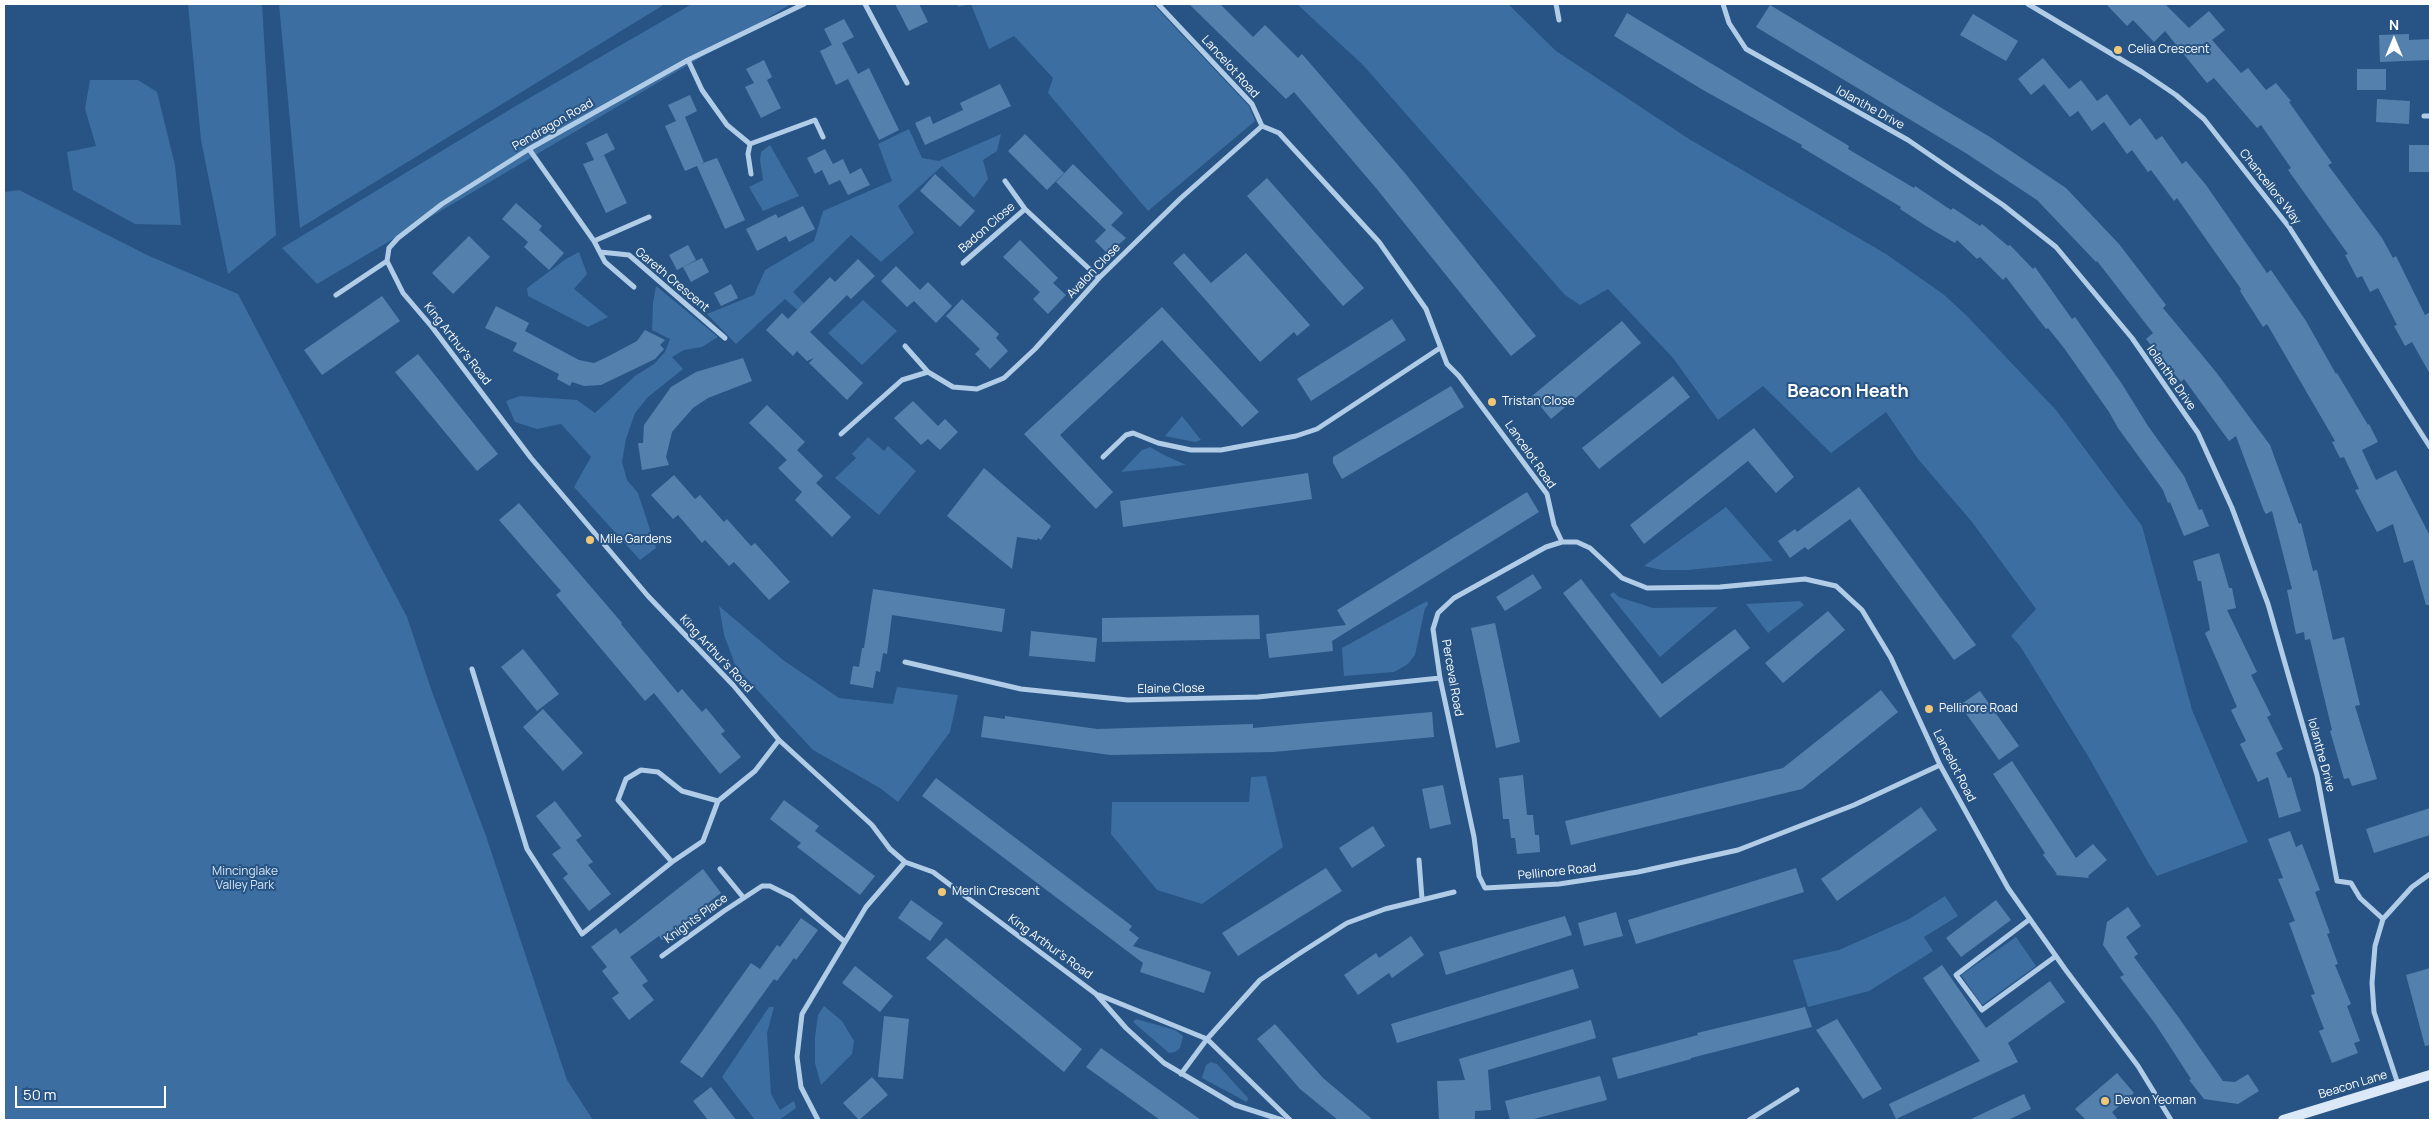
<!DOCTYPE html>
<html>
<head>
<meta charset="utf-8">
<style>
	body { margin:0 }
	#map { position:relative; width:2434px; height:1124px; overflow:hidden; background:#275484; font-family:Manrope,sans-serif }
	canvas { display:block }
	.frame { position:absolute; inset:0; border:5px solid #fff; pointer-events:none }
	.north { position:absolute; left:2369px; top:15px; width:50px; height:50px; -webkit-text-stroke:4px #275484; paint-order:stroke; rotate:0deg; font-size:14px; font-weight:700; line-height:20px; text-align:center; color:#fff }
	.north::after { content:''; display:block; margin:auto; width:18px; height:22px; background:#fff; clip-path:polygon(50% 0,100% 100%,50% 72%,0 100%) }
	.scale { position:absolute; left:15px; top:1086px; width:151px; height:22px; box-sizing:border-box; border:2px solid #fff; border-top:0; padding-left:6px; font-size:15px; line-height:18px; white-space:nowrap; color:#fff; -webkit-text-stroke:4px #275484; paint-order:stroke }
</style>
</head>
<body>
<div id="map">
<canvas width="2434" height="1124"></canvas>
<div class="frame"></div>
<div class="north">N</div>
<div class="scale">50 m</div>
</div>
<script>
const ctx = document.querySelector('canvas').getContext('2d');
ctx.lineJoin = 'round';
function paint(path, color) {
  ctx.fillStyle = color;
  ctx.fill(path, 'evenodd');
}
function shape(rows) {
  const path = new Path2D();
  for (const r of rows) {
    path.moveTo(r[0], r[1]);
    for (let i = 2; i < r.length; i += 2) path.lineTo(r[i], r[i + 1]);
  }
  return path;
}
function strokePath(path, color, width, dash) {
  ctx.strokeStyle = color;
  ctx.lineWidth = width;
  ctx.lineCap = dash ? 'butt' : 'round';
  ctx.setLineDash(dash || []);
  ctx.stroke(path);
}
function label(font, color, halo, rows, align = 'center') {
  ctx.font = font + ' Manrope,sans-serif';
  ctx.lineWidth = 4;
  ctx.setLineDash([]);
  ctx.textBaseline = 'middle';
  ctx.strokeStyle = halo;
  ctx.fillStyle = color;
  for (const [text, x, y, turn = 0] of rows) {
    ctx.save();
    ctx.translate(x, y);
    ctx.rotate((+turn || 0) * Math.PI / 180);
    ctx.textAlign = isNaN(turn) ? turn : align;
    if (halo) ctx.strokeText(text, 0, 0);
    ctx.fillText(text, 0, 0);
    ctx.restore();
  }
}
paint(shape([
	[188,4,262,4,276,235,228,274,201,140],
	[279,4,665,4,300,228],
	[692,4,791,4,317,284,282,248,519,104],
	[957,4,1153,4,1249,106,1255,121,1148,211,1048,93,1053,78,1014,36,989,49,971,4,958,7],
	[1297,4,1508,4,1556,51,1689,139,1886,254,1943,294,1966,315,2056,410,2142,526,2192,710,2248,842,2157,876,2149,864,2088,756,2020,646,2011,636,2036,609,1972,522,1918,459,1886,412,1831,453,1763,386,1718,420,1673,358,1608,289,1580,305,1565,295,1363,65],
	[90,80,138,80,157,92,175,165,181,225,135,224,73,190,67,152,96,146,85,109],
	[909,129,922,158,939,161,1001,134,997,151,983,160,988,179,974,198,942,166,898,206,914,233,881,262,851,235,793,292,821,321,816,326,785,299,736,344,707,314,754,295,765,270,814,241,823,211,892,181,878,144],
	[770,145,799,196,763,211,749,187,763,180,760,160,761,152],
	[19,190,147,255,238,294,407,617,431,689,486,836,567,1080,593,1120,4,1120,4,192],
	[579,252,587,274,574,289,608,317,588,327,528,296,527,288,566,259],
	[656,286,718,337,702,347,684,350,672,357,683,369,648,397,635,413,626,439,622,462,627,480,638,493,656,548,640,560,574,487,591,457,561,424,537,429,515,422,506,401,520,396,577,400,595,413,635,376,654,364,665,352,670,339,652,330,653,303],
	[863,300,897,331,862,365,828,333],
	[1182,416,1201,440,1195,442,1165,436],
	[868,437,884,451,888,446,916,471,879,515,835,478,856,458,852,454],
	[1150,447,1164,455,1186,465,1121,472,1142,450],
	[1726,507,1773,561,1689,570,1662,570,1644,566],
	[1613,592,1619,597,1653,608,1718,607,1660,657,1610,595],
	[1427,601,1428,605,1425,608,1415,655,1408,664,1394,672,1344,676,1342,648],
	[1800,601,1804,605,1768,633,1746,604],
	[719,606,783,660,839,698,893,704,897,687,958,695,950,732,898,802,880,788,813,750,736,667,724,635],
	[1266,776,1283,847,1202,904,1157,890,1111,834,1112,802,1249,802,1251,777],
	[1945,896,1958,916,1924,937,1933,951,1869,991,1808,1007,1793,960,1839,950,1909,919],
	[2016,937,2036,966,1982,1005,1961,975],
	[824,1006,842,1021,854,1041,852,1054,821,1085,815,1063,815,1037,818,1015],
	[769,1007,774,1007,767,1033,771,1094,780,1110,794,1101,796,1108,779,1120,755,1120,722,1077],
	[1136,1019,1175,1030,1183,1036,1180,1048,1175,1052,1169,1053,1133,1022],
	[1211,1062,1217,1064,1248,1098,1247,1102,1202,1078,1206,1065]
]), '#3c6ea1');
paint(shape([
	[895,4,919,4,928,22,909,31],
	[1189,4,1220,4,1253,37,1265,25,1298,58,1302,54,1404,172,1536,336,1511,356,1376,188,1294,92,1286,99],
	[2106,4,2165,4,2189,28,2209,11,2225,30,2212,40,2241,73,2248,68,2266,90,2276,83,2291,101,2289,102,2332,163,2328,165,2382,238,2393,258,2396,256,2425,315,2430,312,2430,374,2412,342,2405,346,2394,326,2397,325,2378,288,2370,292,2362,276,2357,278,2345,255,2348,254,2288,170,2291,168,2261,125,2257,128,2214,78,2207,83,2165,31,2154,42,2133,20,2127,26],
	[1770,5,1990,137,2066,188,2119,244,2166,305,2163,308,2216,372,2270,445,2299,524,2301,523,2313,571,2317,570,2333,640,2344,637,2360,705,2355,706,2377,779,2352,786,2349,778,2344,779,2330,731,2332,730,2310,639,2305,640,2304,632,2296,634,2287,590,2292,589,2272,511,2266,514,2264,511,2236,436,2229,441,2184,379,2181,382,2146,339,2153,333,2097,261,2096,262,2037,200,1964,152,1756,27],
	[1627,13,1849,146,1848,149,1914,188,1915,186,1951,210,1953,208,1980,226,1982,224,2008,246,2010,245,2033,269,2035,267,2072,319,2075,317,2122,384,2148,426,2184,476,2199,510,2202,509,2209,526,2184,536,2170,502,2168,503,2163,490,2118,428,2109,412,2064,348,2048,328,2046,329,2006,277,2003,280,1980,257,1977,259,1957,240,1955,243,1926,226,1900,209,1901,207,1801,147,1802,145,1703,90,1614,36],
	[1973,14,2018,41,2006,61,1960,35],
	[844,19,854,37,842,43,858,74,869,68,899,130,879,140,848,79,836,85,820,51,832,45,824,29],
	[2409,34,2409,40,2430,39,2430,60,2380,62,2379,35],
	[2043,58,2069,89,2081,80,2097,101,2107,94,2130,126,2140,118,2156,140,2162,136,2182,164,2186,161,2206,185,2267,273,2271,270,2306,321,2336,374,2337,373,2368,425,2369,424,2378,442,2362,450,2376,480,2396,470,2430,536,2430,605,2426,605,2413,560,2404,563,2393,524,2377,532,2355,490,2359,489,2344,457,2340,458,2332,442,2335,441,2267,324,2263,327,2240,291,2241,289,2177,198,2174,201,2151,170,2148,172,2132,150,2127,154,2104,122,2092,131,2078,111,2070,117,2044,84,2031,95,2018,79],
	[764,60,772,77,767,80,781,108,761,118,745,87,754,83,746,69],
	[2357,69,2386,69,2386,90,2357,90],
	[1000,84,1011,106,925,145,915,123,930,116,933,124,963,110,960,103],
	[690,95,697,111,679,120,685,117,704,163,700,164,717,158,745,220,725,229,697,166,685,171,665,126,676,121,668,105],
	[2377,99,2410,101,2409,124,2376,122],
	[607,133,615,149,598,158,604,155,627,203,606,213,583,164,594,160,586,143],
	[1025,134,1064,173,1047,190,1008,151],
	[2409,145,2430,145,2430,172,2409,172],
	[825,149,833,164,843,159,850,174,861,168,870,185,848,195,840,180,829,185,822,170,815,174,807,158],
	[1073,164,1123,213,1111,225,1126,238,1108,254,1095,241,1106,230,1056,182],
	[935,174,975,211,960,227,920,191],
	[1267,178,1364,288,1343,306,1247,196],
	[516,203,542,226,539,230,564,253,549,270,524,247,528,242,502,219],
	[803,206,815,229,789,242,786,236,757,251,746,229,776,214,778,218],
	[469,236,490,257,453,294,432,273],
	[1020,240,1058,278,1053,283,1066,295,1048,314,1033,299,1040,292,1003,257],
	[688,245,696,260,677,270,669,255],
	[1184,253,1211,283,1246,253,1310,325,1297,336,1294,332,1260,362,1173,263],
	[702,258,709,272,691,282,683,267],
	[858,259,875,276,851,299,847,295,810,332,863,383,847,400,809,363,814,358,807,361,797,351,793,356,766,330,782,313,788,319,830,277,835,282],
	[896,266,920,290,928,282,952,306,936,323,914,301,907,307,881,281],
	[731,284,738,298,721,306,714,293],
	[382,296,400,321,322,375,304,350],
	[962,299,999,334,996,338,1008,351,990,369,975,354,980,349,946,316],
	[496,306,529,323,525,331,579,360,594,363,607,357,637,341,645,330,665,340,660,345,664,349,655,359,601,385,584,386,572,382,570,386,557,379,559,374,513,351,517,343,485,328],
	[1162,307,1259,412,1242,427,1162,340,1060,435,1113,492,1096,509,1024,434],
	[1392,319,1406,340,1311,401,1297,379],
	[1622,321,1641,343,1551,419,1532,396],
	[418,354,498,454,477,471,395,372],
	[743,358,752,381,708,398,693,408,672,432,666,457,669,465,642,470,638,443,643,443,644,425,671,387,696,372],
	[1673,376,1690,397,1599,469,1582,448],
	[1451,386,1464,407,1342,479,1333,463,1333,457],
	[913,401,938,426,945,419,958,432,940,450,928,439,921,445,894,418],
	[767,405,805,442,797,450,823,476,816,483,851,517,832,537,795,500,802,492,778,468,787,460,749,423],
	[1754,428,1794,477,1776,493,1748,461,1644,544,1630,525],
	[984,468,1051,526,1041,540,1038,538,1037,540,1017,537,1012,569,947,516],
	[1308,473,1312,499,1123,527,1120,501],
	[674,475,695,499,700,495,724,522,727,519,751,546,755,543,790,582,769,600,734,562,729,566,705,540,702,543,678,515,673,519,651,495],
	[1859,487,1976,645,1954,660,1850,519,1808,550,1805,547,1790,558,1778,541,1795,529,1797,532],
	[1527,492,1539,512,1332,641,1333,651,1269,658,1266,634,1346,625,1337,610],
	[519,503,622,623,621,624,678,693,682,689,702,712,706,708,725,731,721,734,741,757,720,774,654,693,645,701,556,595,561,591,499,520],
	[2219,553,2229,588,2232,588,2236,608,2227,610,2257,672,2251,675,2271,715,2267,717,2283,749,2276,753,2288,778,2291,777,2301,811,2279,818,2268,777,2258,782,2240,744,2246,741,2231,710,2237,707,2205,633,2210,630,2201,581,2198,581,2193,561],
	[1533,574,1542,588,1505,611,1496,597],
	[1581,579,1662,684,1735,629,1750,648,1660,718,1563,593],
	[873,589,1005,609,1002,632,892,615,887,654,883,653,880,672,876,671,873,688,850,684,853,666,859,667,862,648,864,648],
	[1828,611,1845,630,1783,683,1765,663],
	[1259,615,1260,639,1102,642,1102,618],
	[1495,623,1520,742,1496,748,1471,628],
	[1031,631,1097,638,1095,662,1029,656],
	[523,649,559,694,537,711,501,667],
	[1881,690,1898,712,1802,789,1571,845,1565,821,1783,768],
	[1980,691,2019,746,1999,760,1960,705],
	[543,709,583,753,563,771,523,727],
	[1432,712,1434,737,1273,752,1110,755,981,737,984,716,1005,719,1005,716,1097,729,1253,724,1253,728],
	[2012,761,2076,858,2093,844,2107,860,2088,876,2089,878,2055,875,2057,874,2043,855,2045,853,1993,774],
	[1523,775,1527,815,1533,815,1535,835,1539,835,1540,852,1517,854,1515,838,1511,838,1509,819,1503,819,1499,778],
	[936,778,1132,926,1129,930,1139,938,1133,946,1211,972,1204,993,1140,972,1143,963,922,796],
	[1443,785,1451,824,1430,829,1422,789],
	[784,800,819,826,815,831,875,876,860,895,797,847,801,843,770,819],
	[555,801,582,836,576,840,593,862,588,865,611,894,589,911,563,878,568,874,552,854,561,848,536,816],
	[1921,807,1937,830,1837,901,1821,879],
	[2430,808,2430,835,2374,853,2366,829],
	[1373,826,1385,846,1352,868,1339,848],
	[2290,831,2296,847,2302,844,2320,890,2315,892,2330,933,2327,934,2338,964,2335,965,2351,1004,2347,1006,2360,1041,2354,1043,2358,1053,2332,1063,2319,1031,2324,1029,2311,995,2315,994,2289,923,2295,921,2278,879,2283,878,2268,839],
	[1326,868,1342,891,1238,956,1222,933],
	[1796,868,1804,892,1636,944,1628,920],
	[703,869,721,893,704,906,708,911,681,931,677,928,662,940,659,936,630,957,648,981,642,985,654,1000,629,1020,612,998,619,993,602,971,607,967,591,947,616,928,620,934],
	[911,900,943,923,930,941,898,918],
	[1996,900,2011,920,1961,957,1946,938],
	[2128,907,2141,926,2126,937,2138,954,2134,957,2179,1018,2223,1081,2235,1082,2248,1074,2259,1091,2238,1104,2204,1099,2189,1080,2191,1079,2156,1025,2120,977,2124,975,2103,945,2107,922],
	[1616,912,1623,936,1584,946,1578,923],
	[1565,916,1572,935,1446,975,1439,952],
	[801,918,818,930,796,960,794,958,777,981,774,979,702,1078,680,1062,751,963,760,969,777,945,780,947],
	[1411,936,1424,955,1392,978,1389,973,1358,995,1344,975,1376,953,1379,958],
	[946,938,1082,1049,1064,1072,926,958],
	[1942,965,1986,1028,2050,981,2065,1002,2008,1043,2018,1062,1896,1119,1889,1104,1980,1061,1923,978],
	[855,966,893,996,880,1012,842,983],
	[2430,968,2430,1045,2425,1046,2406,975],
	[1573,969,1579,988,1397,1043,1391,1024],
	[1805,1007,1812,1027,1691,1058,1691,1059,1618,1079,1612,1058,1698,1035,1697,1033],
	[884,1016,909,1019,903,1079,878,1077],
	[1837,1019,1882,1089,1863,1099,1816,1030],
	[1591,1020,1596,1038,1488,1070,1491,1110,1475,1111,1475,1120,1439,1120,1437,1081,1465,1080,1459,1059],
	[1275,1024,1323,1078,1373,1120,1338,1120,1300,1089,1257,1039],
	[1101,1048,1201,1120,1160,1120,1086,1067],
	[2117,1073,2134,1093,2112,1112,2118,1120,2086,1120,2075,1109],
	[1600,1076,1607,1100,1530,1120,1510,1120,1505,1101],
	[872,1077,888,1095,859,1120,843,1103],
	[711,1087,736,1120,708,1120,693,1101],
	[2024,1094,2031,1109,2008,1120,1969,1120]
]), '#5480ae');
strokePath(shape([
	[865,4,907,83],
	[1158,4,1252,104,1262,126,1279,133,1379,242,1426,309,1447,364,1459,376,1547,494,1554,525,1562,542,1577,542,1590,548,1622,578,1647,588,1720,587,1805,579,1836,586,1862,610,1891,658,1940,765,2008,888,2065,969,2138,1066,2171,1120],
	[1556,4,1559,20],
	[1723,4,1729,23,1746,49,1908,140,2003,205,2056,247,2132,338,2198,433,2232,508,2268,604,2317,775,2337,881,2351,883,2360,898,2383,919],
	[2028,4,2142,72,2176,95,2204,119,2289,227,2430,447],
	[688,60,702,90,727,125,750,144,748,154,751,174],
	[2424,116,2430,116],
	[750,144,815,120,823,137],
	[529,149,594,241,605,262,634,287],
	[1005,181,1025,209,1099,278],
	[594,241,649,217],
	[600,252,629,255,725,338],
	[387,261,403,293,432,327,531,458,648,596,733,685,779,740,872,825,890,849,905,862,933,872,1096,994,1126,1028,1164,1063,1235,1105,1282,1120],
	[963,263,1025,209],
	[336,295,387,261,389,248,398,238,442,204,529,149,688,60,804,4],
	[905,346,928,372,953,387,977,389,1004,378,1035,349,1099,278,1181,198,1262,126],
	[841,434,902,380,928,372],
	[1103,457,1126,435,1133,433,1158,443,1191,450,1221,450,1296,436,1317,429,1440,348],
	[1562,542,1546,547,1454,598,1438,613,1433,629,1440,678,1474,837,1479,876,1485,888,1559,884,1638,872,1738,850,1854,805,1940,765],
	[905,662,1021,689,1128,700,1258,697,1440,678],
	[472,669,527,849,582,934,672,862,703,841,718,801],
	[1419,860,1422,899],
	[672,862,618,800,626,779,641,770,658,772,682,791,718,801,755,771,779,740],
	[720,869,743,897],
	[2030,919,1956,975,1982,1010,2056,956],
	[662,956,724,911,762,886,770,886,792,897,845,942],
	[1099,995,1207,1039,1290,1120],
	[1181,1074,1207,1039,1260,980,1297,955,1347,923,1385,909,1454,892],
	[2398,1084,2374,1012,2372,983,2375,946,2383,919,2412,887,2430,874],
	[818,1120,801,1087,797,1057,802,1014,866,907,905,862],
	[1749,1120,1797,1090]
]), '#b1cce7', 5);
strokePath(shape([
	[2283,1120,2430,1075]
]), '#dbe8f7', 10);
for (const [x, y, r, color] of [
	[2118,50,5,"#f0c777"],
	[1492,402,5,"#f0c777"],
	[590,540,5,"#f0c777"],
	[1929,709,5,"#f0c777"],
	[942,892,5,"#f0c777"],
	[2105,1101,5,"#f0c777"]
]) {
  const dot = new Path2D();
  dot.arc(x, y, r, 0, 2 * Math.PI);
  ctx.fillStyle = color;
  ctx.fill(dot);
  strokePath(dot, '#275484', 2);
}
label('12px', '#fff', '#275484', [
	["Celia Crescent",2128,50],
	["Tristan Close",1502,402],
	["Mile Gardens",600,540],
	["Pellinore Road",1939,709],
	["Merlin Crescent",952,892],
	["Devon Yeoman",2115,1101]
], 'left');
label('12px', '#fff', '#275484', [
	["Lancelot Road",1230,67,48],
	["Iolanthe Drive",1870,108,29],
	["Pendragon Road",553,125,-30],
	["Chancellors Way",2270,187,52],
	["Badon Close",987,228,-41],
	["Avalon Close",1094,271,-46],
	["Gareth Crescent",672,280,40],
	["King Arthur's Road",457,344,52],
	["Iolanthe Drive",2171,378,55],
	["Lancelot Road",1530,455,55],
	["King Arthur's Road",716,654,47],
	["Perceval Road",1452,678,80],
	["Elaine Close",1171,689,-1],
	["Iolanthe Drive",2321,755,75],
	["Lancelot Road",1954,766,63],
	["Pellinore Road",1557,872,-6],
	["Knights Place",696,919,-36],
	["King Arthur's Road",1050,947,36],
	["Beacon Lane",2353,1085,-17]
]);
label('12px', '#d4e5f6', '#275484', [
	["Mincinglake",245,872],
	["Valley Park",245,886]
]);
label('bold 18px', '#fff', '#275484', [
	["Beacon Heath",1848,392]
]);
</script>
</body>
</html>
